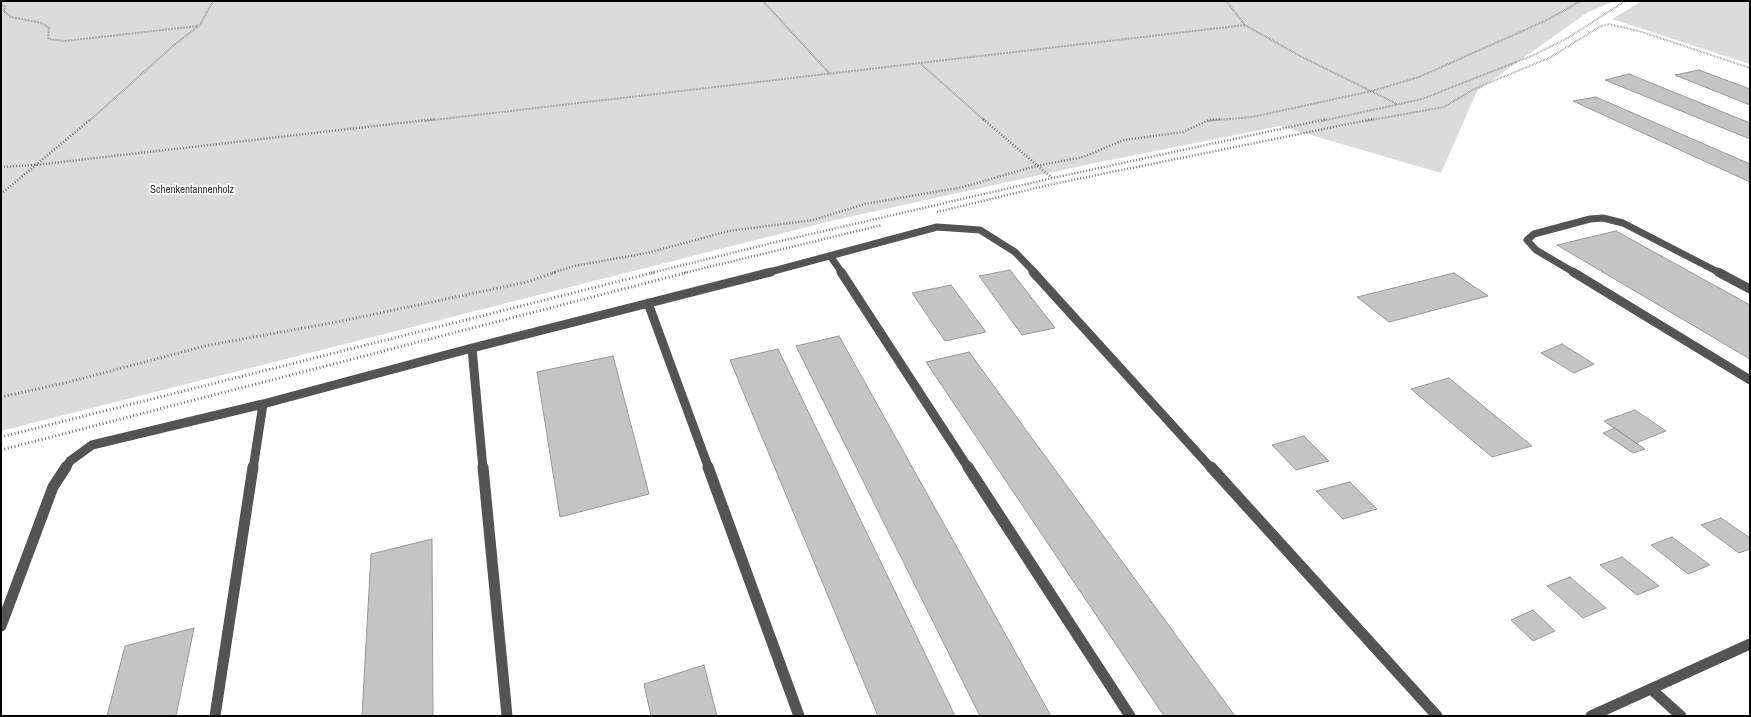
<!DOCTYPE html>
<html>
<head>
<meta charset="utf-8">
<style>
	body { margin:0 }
	#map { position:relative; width:1751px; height:717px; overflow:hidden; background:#fff; font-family:"Archivo Narrow",sans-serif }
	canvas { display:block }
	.frame { position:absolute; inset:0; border:2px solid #000; pointer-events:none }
</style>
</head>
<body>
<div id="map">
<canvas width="1751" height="717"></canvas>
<div class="frame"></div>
</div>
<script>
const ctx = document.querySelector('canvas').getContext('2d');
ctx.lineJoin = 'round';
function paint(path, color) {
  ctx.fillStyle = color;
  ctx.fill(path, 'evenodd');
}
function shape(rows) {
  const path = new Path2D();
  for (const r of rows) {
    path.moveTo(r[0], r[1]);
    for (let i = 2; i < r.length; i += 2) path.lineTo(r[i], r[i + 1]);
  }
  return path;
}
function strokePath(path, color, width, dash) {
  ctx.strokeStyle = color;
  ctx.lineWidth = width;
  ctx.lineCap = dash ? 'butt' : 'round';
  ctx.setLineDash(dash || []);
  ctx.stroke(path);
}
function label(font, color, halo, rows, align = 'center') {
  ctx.font = font + ' "Archivo Narrow",sans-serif';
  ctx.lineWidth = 4;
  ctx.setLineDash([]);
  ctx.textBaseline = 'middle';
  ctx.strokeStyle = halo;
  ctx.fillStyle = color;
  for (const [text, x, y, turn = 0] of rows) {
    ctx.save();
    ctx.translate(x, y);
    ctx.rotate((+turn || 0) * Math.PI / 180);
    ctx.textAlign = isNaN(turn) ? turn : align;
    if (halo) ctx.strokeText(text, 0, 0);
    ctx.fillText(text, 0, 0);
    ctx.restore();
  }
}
paint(shape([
	[1,1,1615,1,1588,12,1477,91,1441,173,1280,126,1090,164,835,220,1,431],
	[1642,1,1750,1,1750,64,1612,19]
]), '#dbdbdb');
const building = shape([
	[1699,70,1750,89,1750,105,1675,75,1699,70],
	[1629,74,1750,123,1750,139,1605,80,1629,74],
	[1596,97,1750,164,1750,182,1573,101,1596,97],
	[1616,231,1750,305,1750,359,1557,245,1616,231],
	[1010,270,1055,328,1022,335,979,276,1010,270],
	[1454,273,1488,296,1389,322,1357,297,1454,273],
	[951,285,986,332,945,341,912,293,951,285],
	[839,336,1051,716,980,716,796,346,839,336],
	[1562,344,1594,364,1574,373,1541,353,1562,344],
	[778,349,955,716,878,716,730,360,778,349],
	[969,352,1235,716,1164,716,926,362,969,352],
	[613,356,649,494,560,517,537,372,613,356],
	[1449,378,1532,446,1492,457,1411,389,1449,378],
	[1635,410,1666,431,1636,443,1604,421,1635,410],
	[1615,428,1636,443,1645,449,1633,453,1603,433,1615,428],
	[1304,436,1329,461,1296,470,1272,445,1304,436],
	[1350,482,1377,509,1343,519,1316,491,1350,482],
	[1721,518,1750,538,1750,549,1739,553,1701,525,1721,518],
	[1672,537,1710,565,1688,574,1651,545,1672,537],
	[432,539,433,716,362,716,371,554,432,539],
	[1622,557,1659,586,1637,595,1600,565,1622,557],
	[1570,577,1606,608,1583,618,1547,586,1570,577],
	[1533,610,1555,631,1533,641,1511,620,1533,610],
	[194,628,176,716,107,716,125,646,194,628],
	[704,665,717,716,651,716,644,684,704,665]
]);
paint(building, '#c4c4c4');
strokePath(building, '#989898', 1);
strokePath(shape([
	[763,1,830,74],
	[1226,1,1245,25,1300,56,1397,104],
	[1,5,5,6,4,11,11,17,42,23,49,28,48,39,65,41,198,26],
	[921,64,985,121],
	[89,121,174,45,200,25,213,1],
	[425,121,1245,25],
	[1208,121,1252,117,1372,91,1419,77,1547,20,1581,1],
	[1322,121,1422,99,1534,55,1571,36,1625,1],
	[1366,121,1444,107,1474,89,1549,58,1601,26,1609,24,1642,32,1750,68]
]), '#767676', 2, [0.5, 1]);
strokePath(shape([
	[983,119,1052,178],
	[1,167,35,165,436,119],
	[1,194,91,119],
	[937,212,1053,184,1373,119],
	[552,273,574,266,647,253,729,231,813,220,865,204,963,187,1036,166,1083,157,1124,140,1183,132,1209,120,1220,119],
	[651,273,772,243,1053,178,1327,119],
	[684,273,882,225]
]), '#767676', 2.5, [1, 2]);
strokePath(shape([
	[1,397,65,383,209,345,337,322,527,282,556,272],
	[1,437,656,272],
	[1,450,689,272]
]), '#767676', 3, [1, 2.5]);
strokePath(shape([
	[831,257,842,273],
	[766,273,937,227,980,230,1015,252,1035,273],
	[1575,273,1536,250,1527,240,1534,234,1590,219,1603,218,1623,223,1720,273]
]), '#545454', 7);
strokePath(shape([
	[841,272,969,469],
	[1033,272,1212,469],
	[1573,272,1750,380],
	[1718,272,1750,289],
	[648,303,709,469],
	[472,348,483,469],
	[65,469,70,461,92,445,263,404,472,348,771,272],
	[253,469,263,404]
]), '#545454', 9);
strokePath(shape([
	[483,467,507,716],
	[708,467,799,716],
	[968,467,1130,716],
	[1211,467,1437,716],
	[1,626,53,487,66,467],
	[1651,689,1681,716],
	[215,716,253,467],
	[1591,716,1750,644]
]), '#545454', 11);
label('11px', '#323232', '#fff', [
	["Schenkentannenholz",192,190]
]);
</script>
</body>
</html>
